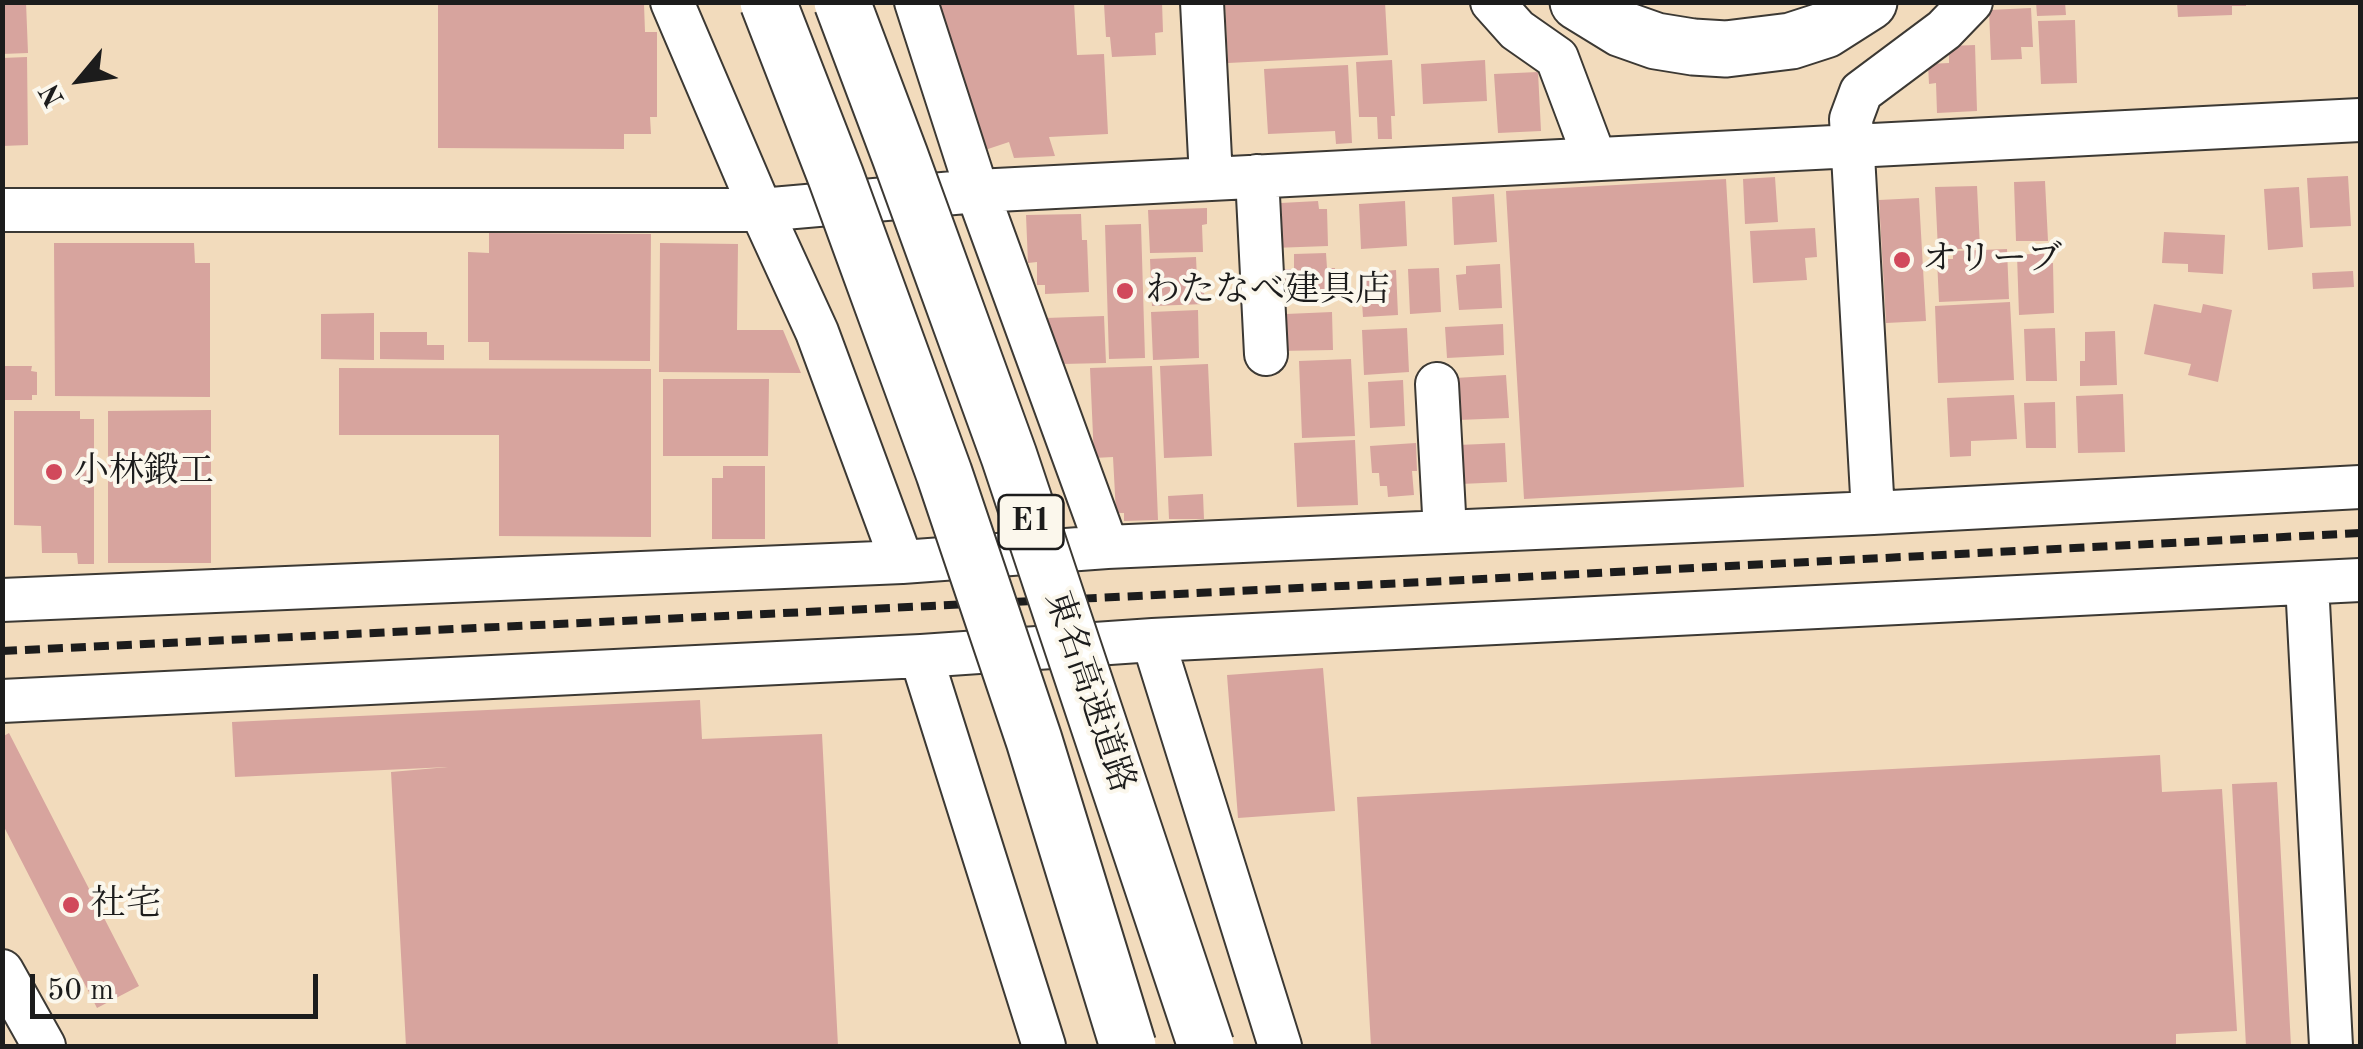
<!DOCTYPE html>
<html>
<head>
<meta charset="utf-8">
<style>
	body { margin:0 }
	#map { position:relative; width:2363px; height:1049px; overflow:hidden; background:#f2dbbc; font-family:"Old Standard TT",serif }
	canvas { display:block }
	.frame { position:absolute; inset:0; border:5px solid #1c1c1c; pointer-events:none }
	.north { position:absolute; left:30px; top:30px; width:100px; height:100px; -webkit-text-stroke:8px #fbf7ec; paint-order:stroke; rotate:241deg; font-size:28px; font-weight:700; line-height:40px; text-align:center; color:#1c1c1c }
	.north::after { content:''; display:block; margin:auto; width:35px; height:45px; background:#1c1c1c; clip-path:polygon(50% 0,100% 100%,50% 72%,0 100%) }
	.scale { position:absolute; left:30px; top:974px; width:288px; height:45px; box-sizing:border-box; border:5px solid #1c1c1c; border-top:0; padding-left:12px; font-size:30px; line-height:35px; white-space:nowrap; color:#1c1c1c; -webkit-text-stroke:8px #fbf7ec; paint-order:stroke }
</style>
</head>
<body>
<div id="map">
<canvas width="2363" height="1049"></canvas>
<div class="frame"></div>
<div class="north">N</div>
<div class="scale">50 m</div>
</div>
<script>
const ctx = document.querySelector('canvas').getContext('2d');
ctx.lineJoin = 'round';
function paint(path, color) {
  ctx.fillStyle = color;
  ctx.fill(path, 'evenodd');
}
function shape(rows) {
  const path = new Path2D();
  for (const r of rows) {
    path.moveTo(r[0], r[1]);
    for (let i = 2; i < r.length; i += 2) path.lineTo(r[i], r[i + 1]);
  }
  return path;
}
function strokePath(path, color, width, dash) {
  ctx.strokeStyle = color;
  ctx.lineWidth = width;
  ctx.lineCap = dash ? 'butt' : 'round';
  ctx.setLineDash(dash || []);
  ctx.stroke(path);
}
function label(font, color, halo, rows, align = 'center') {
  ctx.font = font + ' "Old Standard TT","Noto Serif JP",serif';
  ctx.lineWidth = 8;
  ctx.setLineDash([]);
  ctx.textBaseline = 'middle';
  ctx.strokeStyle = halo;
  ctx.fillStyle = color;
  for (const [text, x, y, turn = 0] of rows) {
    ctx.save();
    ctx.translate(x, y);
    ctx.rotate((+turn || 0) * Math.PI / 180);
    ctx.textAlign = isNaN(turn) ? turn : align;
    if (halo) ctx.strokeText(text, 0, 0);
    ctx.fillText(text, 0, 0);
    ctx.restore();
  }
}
paint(shape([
	[2,2,26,2,28,53,2,54],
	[438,2,644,4,645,32,657,32,657,117,650,117,651,134,624,134,624,149,438,148],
	[935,2,1074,2,1077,55,1104,54,1108,134,1049,137,1055,156,1014,158,1009,142,985,150],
	[1162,2,1163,32,1155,33,1156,55,1112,57,1110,37,1106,37,1104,4],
	[1225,2,1385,2,1388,55,1228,63],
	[2036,2,2065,2,2066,15,2037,16],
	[2177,2,2246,2,2246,6,2232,6,2232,15,2178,17],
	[2031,8,2033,47,2021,47,2022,59,1991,60,1989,10],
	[2075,20,2077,83,2041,84,2038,21],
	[1975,45,1977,111,1937,113,1936,83,1929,84,1928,64,1949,63,1949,46],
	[27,57,28,145,2,146,2,58],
	[1392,60,1395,116,1391,116,1392,139,1378,139,1377,117,1359,117,1356,62],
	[1485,60,1487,101,1423,104,1421,64],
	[1348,65,1352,143,1336,144,1335,131,1268,134,1264,69],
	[1538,72,1541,131,1498,133,1494,74],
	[2348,176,2351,226,2310,228,2307,178],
	[1775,177,1778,222,1745,224,1743,179],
	[1726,179,1744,487,1524,499,1506,191],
	[2045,181,2048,241,2016,241,2014,182],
	[1977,186,1980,248,1938,250,1935,187],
	[2299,187,2303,247,2268,250,2264,189],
	[1494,194,1497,242,1454,245,1452,197],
	[1919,198,1926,321,1886,323,1879,200],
	[1318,201,1319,209,1327,209,1328,246,1273,248,1273,229,1282,228,1281,203],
	[1405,201,1407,246,1361,249,1359,204],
	[1207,208,1207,224,1202,225,1203,252,1150,253,1148,210],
	[1081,214,1082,240,1087,240,1089,292,1045,294,1045,285,1037,285,1037,262,1028,263,1026,215],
	[1141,224,1145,358,1109,359,1105,225],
	[1815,228,1817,257,1805,258,1807,280,1753,283,1750,231],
	[2164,232,2225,235,2223,274,2188,272,2188,264,2162,263],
	[489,233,651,234,650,361,489,360,489,342,468,342,468,252,489,253],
	[54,243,194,243,195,263,210,263,210,397,55,396],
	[660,243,738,244,737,330,783,330,801,373,659,372],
	[2007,249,2009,299,1939,302,1937,259,1953,259,1953,251],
	[1326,253,1327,268,1335,268,1335,294,1276,296,1275,269,1294,269,1294,254],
	[2044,253,2045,263,2053,263,2054,313,2019,315,2017,255],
	[1196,257,1197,279,1203,279,1205,304,1152,306,1150,259],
	[1500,264,1502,308,1459,310,1456,275,1466,274,1466,266],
	[1439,268,1441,312,1410,314,1408,269],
	[1396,270,1398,315,1363,317,1360,273],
	[2353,271,2354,287,2313,289,2312,273],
	[2010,302,2014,380,1938,383,1935,306],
	[2154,304,2201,313,2203,304,2232,310,2218,382,2188,375,2191,364,2144,354],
	[1198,310,1199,358,1153,360,1151,312],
	[1332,312,1333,350,1279,351,1278,323,1286,323,1286,314],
	[374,313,374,360,321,359,321,314],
	[1104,316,1106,363,1062,364,1046,318],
	[1503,324,1504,355,1447,358,1445,327],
	[1407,328,1409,372,1364,375,1362,330],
	[2055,328,2057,381,2026,381,2024,329],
	[2115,331,2117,385,2080,386,2080,361,2085,361,2085,332],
	[380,332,427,332,427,345,444,345,444,360,380,359],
	[1351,359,1355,436,1302,438,1299,361],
	[1208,364,1212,456,1164,458,1160,366],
	[2,366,32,366,31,371,37,372,37,395,32,395,32,400,2,400],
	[1152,366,1158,520,1124,521,1124,513,1116,513,1113,457,1094,458,1090,368],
	[339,368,651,369,651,537,499,536,499,435,339,435],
	[1506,375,1509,418,1458,420,1455,378],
	[663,379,769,379,768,456,663,456],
	[1403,380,1405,426,1370,428,1368,382],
	[2123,394,2125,452,2078,453,2076,396],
	[2014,395,2017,439,1971,441,1971,456,1950,457,1947,398],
	[2055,402,2056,448,2026,448,2024,403],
	[211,410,211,563,108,563,108,411],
	[14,411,80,411,80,419,94,419,94,564,78,564,77,553,42,553,41,526,14,525],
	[1355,440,1358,505,1297,507,1294,443],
	[1416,443,1417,471,1412,471,1414,495,1388,497,1387,486,1380,486,1379,473,1372,473,1370,446],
	[1505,443,1507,482,1460,484,1458,445],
	[723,466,765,466,765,539,712,539,712,478,723,478],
	[1203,494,1204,519,1169,519,1168,496],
	[1323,668,1335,811,1238,818,1227,675],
	[700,700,702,739,822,734,838,1046,406,1046,391,772,448,767,235,777,232,722],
	[9,733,139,986,97,1008,2,823,2,737],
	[2160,755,2162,792,2222,789,2237,1031,2176,1034,2176,1046,1371,1046,1357,797],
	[2277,782,2291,1046,2246,1046,2232,784]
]), '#d7a49e');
const minor = shape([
	[672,2,761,210,817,332,902,562],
	[916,2,977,191,1107,547],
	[1202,2,1211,178],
	[1492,2,1517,30,1557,58,1595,159],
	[1257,176,1266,354],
	[2,210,761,210,977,191,2360,120],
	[1437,384,1445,532],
	[1873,513,1851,119,1861,92,1944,30,1971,2],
	[2307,583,2331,1046],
	[2,600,902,562,1107,547,1873,513,2360,487],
	[1153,640,1280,1046],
	[921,656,1044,1046],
	[2,701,921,656,1153,640,2360,580],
	[2,971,44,1046]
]);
const highway = shape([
	[1578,2,1622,29,1656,41,1693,47,1726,49,1791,41,1825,30,1869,2]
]);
strokePath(minor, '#3c3934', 46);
strokePath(highway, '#3c3934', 59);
strokePath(minor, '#fff', 42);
strokePath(highway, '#fff', 55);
strokePath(shape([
	[2,651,1445,581,2360,533]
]), '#1c1c1c', 8, [15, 8]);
const highwayBridge = shape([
	[768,2,836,177,944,473,1034,740,1128,1046],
	[842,2,900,156,1009,456,1206,1046]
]);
strokePath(highwayBridge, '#3c3934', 59, []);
strokePath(highwayBridge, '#fff', 55);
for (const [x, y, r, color] of [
	[1902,260,10,"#d1495b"],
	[1125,291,10,"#d1495b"],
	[54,472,10,"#d1495b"],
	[71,905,10,"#d1495b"]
]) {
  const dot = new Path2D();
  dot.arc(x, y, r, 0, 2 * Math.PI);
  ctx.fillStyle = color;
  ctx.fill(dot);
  strokePath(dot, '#fbf7ec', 4);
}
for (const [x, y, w] of [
	[1031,522,65]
]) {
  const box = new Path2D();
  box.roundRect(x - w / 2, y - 27, w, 54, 8);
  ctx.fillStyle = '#fbf7ec';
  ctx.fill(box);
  strokePath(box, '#1c1c1c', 2.5);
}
label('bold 32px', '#1c1c1c', null, [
	["E1",1031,522]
]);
label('35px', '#1c1c1c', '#fbf7ec', [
	["オリーブ",1922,260],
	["わたなべ建具店",1145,291],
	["小林鍛工",74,472],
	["社宅",91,905]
], 'left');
label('35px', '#1c1c1c', '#fbf7ec', [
	["東名高速道路",1089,692,71]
]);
</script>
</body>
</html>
